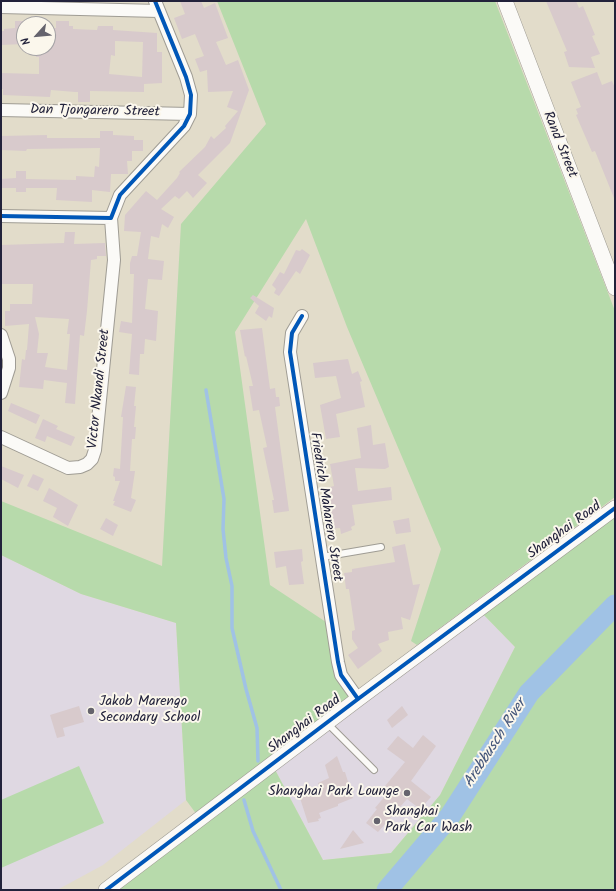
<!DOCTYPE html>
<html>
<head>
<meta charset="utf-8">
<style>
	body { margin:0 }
	#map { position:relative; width:616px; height:891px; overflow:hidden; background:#e2dcca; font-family:Kalam,sans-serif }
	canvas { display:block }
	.frame { position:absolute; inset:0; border:2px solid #22223b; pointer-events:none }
	.north { position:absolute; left:16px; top:16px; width:40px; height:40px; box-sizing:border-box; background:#fbf7ec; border:1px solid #a4a2a5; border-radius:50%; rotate:243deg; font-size:11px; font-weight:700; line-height:16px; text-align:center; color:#22223b }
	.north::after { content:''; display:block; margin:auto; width:14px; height:18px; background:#65636d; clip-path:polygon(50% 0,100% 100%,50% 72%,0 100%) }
</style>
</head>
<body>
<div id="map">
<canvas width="616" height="891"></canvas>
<div class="frame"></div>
<div class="north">N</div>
</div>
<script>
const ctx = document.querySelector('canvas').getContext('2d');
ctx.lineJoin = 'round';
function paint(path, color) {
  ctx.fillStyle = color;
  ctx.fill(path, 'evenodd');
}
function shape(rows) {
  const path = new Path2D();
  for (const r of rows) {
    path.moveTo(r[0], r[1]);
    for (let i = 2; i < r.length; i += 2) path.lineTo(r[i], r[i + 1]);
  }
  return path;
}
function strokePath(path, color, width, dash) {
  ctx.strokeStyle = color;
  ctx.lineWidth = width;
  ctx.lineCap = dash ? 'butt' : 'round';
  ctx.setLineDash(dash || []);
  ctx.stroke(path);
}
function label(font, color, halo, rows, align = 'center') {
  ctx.font = font + ' Kalam,sans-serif';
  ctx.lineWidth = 4;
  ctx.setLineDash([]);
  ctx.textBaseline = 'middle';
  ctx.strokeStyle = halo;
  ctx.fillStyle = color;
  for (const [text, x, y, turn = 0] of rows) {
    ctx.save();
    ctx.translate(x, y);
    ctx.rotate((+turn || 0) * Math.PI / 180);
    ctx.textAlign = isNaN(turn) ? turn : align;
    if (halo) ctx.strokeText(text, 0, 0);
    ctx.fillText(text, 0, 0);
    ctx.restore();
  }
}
paint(shape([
	[1,555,81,594,176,623,186,800,103,865,57,890,1,890],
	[479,610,515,647,440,795,391,853,323,860,272,764]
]), '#dfd8e2');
paint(shape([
	[217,1,495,1,615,311,615,497,417,645,411,641,441,549,347,327,306,219,235,332,270,585,332,626,338,662,358,699,272,764,323,860,391,853,440,795,515,647,479,610,615,509,615,605,529,693,450,816,387,890,106,890,200,819,186,800,176,623,81,594,1,555,1,501,162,566,181,224,266,124],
	[615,609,615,890,389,890,451,817,530,693],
	[79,766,104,823,1,868,1,800]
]), '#b7daab');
strokePath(shape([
	[206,390,224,499,223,529,226,558,232,586,232,628,246,689,257,728,258,761],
	[244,800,253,831,281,890]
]), '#a0c2e5', 3.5);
strokePath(shape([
	[387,890,450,816,529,693,615,605]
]), '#a0c2e5', 21);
paint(shape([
	[180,1,201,1,204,8,215,3,228,38,216,42,226,65,238,60,249,90,230,143,198,175,207,183,193,198,187,191,179,199,175,196,161,209,174,217,168,228,162,224,159,238,151,236,148,259,164,261,162,280,148,279,145,309,158,311,156,341,145,339,144,354,140,354,139,375,129,374,132,334,119,332,121,321,132,323,134,274,130,274,130,263,132,256,137,256,141,232,124,231,125,215,146,191,157,200,177,178,180,173,179,172,205,147,211,136,214,139,226,128,225,126,238,111,227,107,233,91,208,92,207,70,200,72,195,59,204,56,195,34,182,39,174,18,185,14],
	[546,1,576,1,579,8,583,6,595,35,592,36,600,54,591,57,595,68,569,67,564,52,567,51],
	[15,21,24,21,24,44,1,45,1,31,4,31,4,29,15,28],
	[56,21,69,21,69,26,73,26,73,29,97,30,98,26,113,26,113,30,157,33,157,52,162,52,162,83,144,84,144,92,90,91,90,102,78,102,78,92,75,92,51,90,50,97,3,95,3,89,1,89,1,73,39,74,39,57,36,57,37,48,48,48,48,28,56,28],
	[115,41,143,42,142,77,109,74,111,55,115,56],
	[597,72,602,85,612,81,615,88,614,198,595,151,592,152,576,115,578,114,576,109,581,107,571,82],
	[100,131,113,131,113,135,134,136,134,140,143,140,143,151,132,151,132,161,127,161,128,174,111,174,110,192,92,190,92,202,56,200,57,188,26,188,26,192,16,192,16,188,1,188,1,179,16,178,16,171,26,171,26,179,76,180,76,176,94,177,95,166,99,167,100,148,27,149,26,151,1,150,1,136,47,135,47,138,100,138],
	[65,232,75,232,74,244,105,243,106,256,97,256,97,259,91,260,87,311,84,336,80,335,75,404,65,403,67,383,44,380,43,389,19,387,22,359,25,360,26,350,27,350,29,324,5,326,5,311,10,311,10,304,32,304,33,284,1,284,1,245,64,243],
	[35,317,69,319,67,334,70,334,67,370,45,367,48,353,37,353,39,334],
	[302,249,310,255,300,274,296,271,279,296,274,293,276,289,272,285,280,272,284,274,296,250,300,251],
	[253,295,274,308,272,318,269,316,266,321,255,313,259,306,250,298],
	[262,328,270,389,275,388,276,397,279,397,280,406,275,407,289,511,274,513,272,500,274,500,263,448,267,447,259,410,253,411,249,386,253,386,246,356,245,357,240,330],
	[348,359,352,374,358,371,362,381,360,382,365,407,336,414,340,437,326,439,320,405,341,398,336,376,315,378,313,363],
	[126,386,136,387,134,406,136,406,134,427,136,427,135,439,132,439,130,471,135,471,131,498,136,500,131,512,113,505,115,501,113,501,120,481,115,481,115,477,113,476,114,468,120,469,123,417,121,417],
	[11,403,40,415,36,424,8,411],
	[43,419,58,426,56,429,75,437,71,446,47,436,45,442,35,438],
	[371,425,373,445,385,443,389,467,385,469,355,468,358,491,391,487,392,500,352,505,355,525,351,527,352,530,341,534,340,528,328,529,326,516,330,516,326,488,334,486,330,464,361,458,357,428],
	[1,466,24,475,18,488,1,479],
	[33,474,44,479,38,491,27,486],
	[49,488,78,505,68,526,53,517,57,508,43,501],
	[106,518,118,525,113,536,100,529],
	[409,518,411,532,396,534,393,521],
	[405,544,413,585,420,584,410,620,401,617,403,629,388,632,389,640,378,644,382,651,358,669,348,655,358,648,352,639,352,631,355,630,349,589,346,589,344,573,352,572,352,569,395,562,392,547],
	[302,549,303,561,301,562,304,584,289,585,286,566,276,568,274,552],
	[79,706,84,722,63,728,65,736,57,738,50,715],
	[402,706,408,715,392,728,387,720],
	[423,735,436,746,411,781,431,797,420,809,407,799,378,832,366,823,377,809,375,808,391,789,385,786,405,762,387,749,398,736,413,748],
	[337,756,343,772,345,772,353,798,338,804,338,806,319,813,321,818,318,819,319,821,308,823,300,798,320,789,318,783,329,778,325,765],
	[353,830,364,843,340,849]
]), '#d8cacc');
const service = shape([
	[322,557,381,547],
	[327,723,374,770]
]);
const minor = shape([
	[1,7,159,11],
	[1,110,190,114],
	[1,216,111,218,120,195,184,126,190,114,191,95,186,77,155,1],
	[302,316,292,333,290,352,338,662,341,675,358,699],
	[1,335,9,359,9,368,1,393],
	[1,437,68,468,80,467,87,464,92,459,95,450,114,260,111,218]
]);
const tertiary = shape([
	[505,1,615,288],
	[106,890,358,699,615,508]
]);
strokePath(service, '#9f9c94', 8);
strokePath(minor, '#9f9c94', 14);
strokePath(tertiary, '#9f9c94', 16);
strokePath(service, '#fbfaf7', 6);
strokePath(minor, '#fbfaf7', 12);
strokePath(tertiary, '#fbfaf7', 15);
strokePath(shape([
	[1,216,111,218,120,195,184,126,190,114,191,95,186,77,155,1],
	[302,316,292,333,290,352,338,662,341,675,358,699],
	[106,890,358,699,615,508]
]), '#0057b8', 4);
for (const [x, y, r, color] of [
	[91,711,4,"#65636d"],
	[407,793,4,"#65636d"],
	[377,821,4,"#65636d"]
]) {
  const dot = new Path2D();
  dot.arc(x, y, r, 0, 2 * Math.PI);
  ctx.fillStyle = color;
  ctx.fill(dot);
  strokePath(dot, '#fbf7ec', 1.5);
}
label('14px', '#22223b', '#fbf7ec', [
	["Dan Tjongarero Street",95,112,1],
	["Rand Street",559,145,68],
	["Victor Nkandi Street",100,389,-84],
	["Friedrich Maharero Street",325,507,81],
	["Shanghai Road",565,531,-36],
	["Shanghai Road",305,725,-37]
]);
label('14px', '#22223b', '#fbf7ec', [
	["Jakob Marengo",99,703],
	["Secondary School",99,719],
	["Shanghai Park Lounge",399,793,"right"],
	["Shanghai",385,813],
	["Park Car Wash",385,829]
], 'left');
label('italic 15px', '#44567b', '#fbf7ec', [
	["Arebbusch River",496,744,-57]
]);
</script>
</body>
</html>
